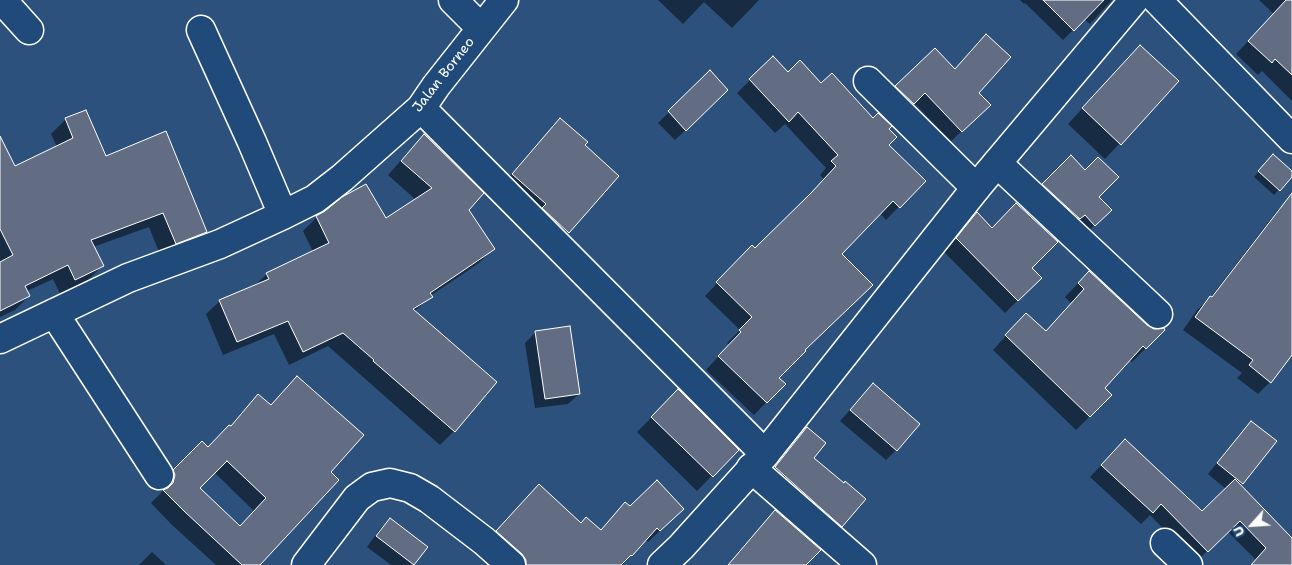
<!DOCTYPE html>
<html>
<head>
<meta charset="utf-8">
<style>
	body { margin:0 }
	#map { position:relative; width:1292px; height:565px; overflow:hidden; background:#2c517c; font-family:"Shantell Sans",sans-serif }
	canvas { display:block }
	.north { position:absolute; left:1227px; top:500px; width:50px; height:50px; -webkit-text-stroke:4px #1f4a7a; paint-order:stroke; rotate:244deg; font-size:14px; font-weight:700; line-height:20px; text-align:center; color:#fff }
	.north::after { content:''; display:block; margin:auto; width:18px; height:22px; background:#fff; clip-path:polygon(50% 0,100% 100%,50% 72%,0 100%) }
</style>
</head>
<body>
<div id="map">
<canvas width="1292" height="565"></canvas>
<div class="north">U</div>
</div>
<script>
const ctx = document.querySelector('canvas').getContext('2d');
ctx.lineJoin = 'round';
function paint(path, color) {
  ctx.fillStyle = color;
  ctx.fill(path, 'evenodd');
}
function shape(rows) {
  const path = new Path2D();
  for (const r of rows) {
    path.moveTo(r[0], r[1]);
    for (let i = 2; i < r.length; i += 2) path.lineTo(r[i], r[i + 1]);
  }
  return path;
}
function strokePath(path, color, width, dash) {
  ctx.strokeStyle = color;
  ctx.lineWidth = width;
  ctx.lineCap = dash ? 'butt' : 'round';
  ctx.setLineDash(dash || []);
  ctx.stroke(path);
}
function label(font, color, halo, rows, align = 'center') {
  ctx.font = font + ' "Shantell Sans",sans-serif';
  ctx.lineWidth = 4.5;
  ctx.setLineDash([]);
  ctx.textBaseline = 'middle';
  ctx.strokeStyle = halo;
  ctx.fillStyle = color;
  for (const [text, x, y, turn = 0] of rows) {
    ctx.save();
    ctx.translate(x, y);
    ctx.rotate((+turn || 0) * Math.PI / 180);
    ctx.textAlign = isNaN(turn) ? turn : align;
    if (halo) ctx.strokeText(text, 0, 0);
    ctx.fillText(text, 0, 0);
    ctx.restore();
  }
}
paint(shape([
	[658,0,759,0,732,28,704,2,683,24],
	[1020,0,1112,0,1090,24,1084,19,1063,40,1025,3,1024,4],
	[1259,0,1292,0,1292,101,1262,71,1258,75,1236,54,1274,14],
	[935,49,977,93,979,115,951,141,914,103,903,114,886,97],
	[773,58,788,74,821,85,887,129,887,145,924,181,886,220,880,213,840,254,803,351,777,378,784,384,754,415,706,370,729,345,727,343,740,330,705,296,739,260,755,250,799,206,824,179,820,175,826,168,785,124,775,133,737,93],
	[1126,61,1178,81,1105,159,1068,124],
	[710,72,727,90,675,140,658,123],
	[66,119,105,158,206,232,191,246,161,257,149,227,93,247,102,266,88,280,60,294,53,279,27,291,29,296,15,310,0,317,0,164,14,168,57,147,51,134],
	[560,119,583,146,568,232,558,242,502,185],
	[424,135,467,210,493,249,479,263,430,296,431,296,414,312,496,382,454,431,440,445,328,346,289,365,274,334,223,355,206,314,220,301,254,286,267,274,313,252,303,231,317,217,386,219,416,200,388,175,411,149],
	[1071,157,1085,171,1097,197,1110,210,1084,235,1033,195],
	[1268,161,1292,173,1292,175,1274,195,1254,177],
	[1290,198,1292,200,1292,353,1270,382,1258,394,1237,378,1242,373,1183,330,1197,310,1210,298,1277,211],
	[977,214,1040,278,1005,313,944,252,964,227],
	[1089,272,1147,326,1154,330,1164,330,1132,362,1129,360,1103,388,1090,416,1076,430,993,350,1013,328,1045,333,1072,304,1065,297],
	[536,332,579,394,568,404,535,408,525,343],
	[873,385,896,450,886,460,840,421],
	[678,391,737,450,697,491,637,432],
	[246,408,329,472,259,565,216,565,171,524,151,503,162,492,163,488,162,483,202,443,208,449,230,427],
	[214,472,254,511,240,527,198,488],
	[1252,422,1242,483,1239,486,1292,540,1292,565,1252,565,1256,560,1227,531,1196,562,1150,515,1141,524,1090,477,1114,452,1202,513,1226,489,1208,474,1241,433],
	[807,429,812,458,841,526,831,536,765,477,797,439],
	[527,497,581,524,600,531,625,504,630,508,670,521,648,542,645,539,622,565,510,565,486,543],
	[390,519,426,547,412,565,391,565,367,547,380,529],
	[152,552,166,565,139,565]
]), '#0007');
const building = shape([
	[1043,0,1104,0,1074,31,1043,0],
	[1286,0,1292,0,1292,75,1275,59,1272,63,1248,41,1286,0],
	[986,34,1011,57,979,93,991,105,962,132,925,93,914,104,895,86,935,48,955,69,986,34],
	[1140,45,1179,81,1121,145,1082,108,1140,45],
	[773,56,788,72,800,60,821,83,832,73,873,118,878,113,892,126,889,129,897,137,889,145,926,181,900,208,893,201,842,254,873,285,805,350,806,351,779,378,786,384,767,403,718,356,741,332,739,330,752,317,716,282,752,245,755,248,811,193,836,166,831,161,838,155,798,112,789,122,749,79,773,56],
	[710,70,728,90,686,131,668,111,710,70],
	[86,110,106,156,166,131,207,232,176,244,163,213,91,240,104,266,75,280,68,265,25,286,30,296,0,311,0,262,13,255,0,229,0,136,15,166,73,138,65,118,86,110],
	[560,118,588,142,585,145,619,176,569,233,542,208,546,204,512,174,560,118],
	[424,134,484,193,469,210,495,249,430,293,433,297,413,309,497,382,455,432,373,361,374,360,343,333,303,352,288,321,237,342,219,300,269,279,266,273,329,243,316,216,325,211,342,197,366,184,386,218,432,188,401,161,424,134],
	[1273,154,1292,171,1292,177,1280,191,1258,171,1273,154],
	[1071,155,1085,170,1098,157,1119,177,1099,197,1112,210,1095,226,1085,215,1080,219,1042,184,1071,155],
	[1292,193,1292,355,1271,383,1249,365,1253,360,1195,317,1210,296,1212,297,1292,193],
	[1016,203,1058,242,1032,268,1042,278,1018,301,956,238,977,212,992,228,1016,203],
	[1089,271,1147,325,1154,329,1164,328,1165,330,1146,349,1143,346,1105,388,1112,395,1090,417,1005,335,1026,313,1046,331,1084,289,1078,283,1089,271],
	[570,326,580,394,545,399,535,331,570,326],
	[297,376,364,435,331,472,339,480,260,565,242,565,184,511,163,490,168,488,173,483,175,475,173,470,202,441,208,447,229,425,231,426,258,394,271,405,297,376],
	[227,461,266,498,240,526,200,488,227,461],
	[873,383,920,424,897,451,850,410,873,383],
	[678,389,739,450,713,477,651,417,678,389],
	[1251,421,1277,441,1243,484,1217,463,1251,421],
	[807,427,826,443,814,458,844,483,845,481,866,499,842,527,775,467,807,427],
	[1125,439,1202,511,1235,479,1292,538,1292,565,1251,565,1266,548,1240,521,1208,552,1161,504,1153,513,1101,465,1125,439],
	[657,480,684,509,660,531,657,528,632,556,631,555,621,565,526,565,526,560,522,554,496,531,539,484,581,523,586,517,601,530,625,502,630,506,657,480],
	[775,510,821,550,806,565,728,565,775,510],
	[390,518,428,547,414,565,376,536,390,518]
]);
paint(building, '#626c82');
strokePath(building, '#fff', 1);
const street = shape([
	[2,0,29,30],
	[453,0,481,28],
	[1157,0,1292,139],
	[201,30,252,142,283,215],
	[868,81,976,188],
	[421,108,765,454],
	[997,163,1158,314],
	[54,313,159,475],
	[0,339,128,278,220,244,283,215,315,199,342,178,421,108,436,86,504,0],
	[751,468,862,565],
	[1165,543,1188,565],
	[306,565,357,498,372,487,390,483,410,488,429,499,484,541,511,565]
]);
const secondary = shape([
	[662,565,681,547,765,454,976,188,1134,0]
]);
strokePath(street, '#fff', 31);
strokePath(secondary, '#fff', 31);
strokePath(street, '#1f4a7a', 28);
strokePath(secondary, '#1f4a7a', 28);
label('14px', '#fff', '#1f4a7a', [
	["Jalan Borneo",444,75,-52]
]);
</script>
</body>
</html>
